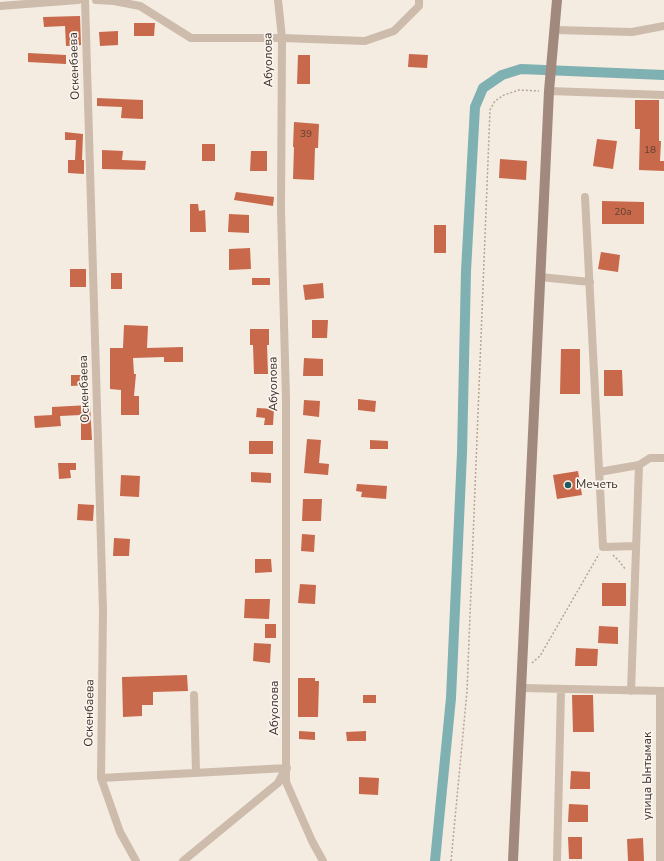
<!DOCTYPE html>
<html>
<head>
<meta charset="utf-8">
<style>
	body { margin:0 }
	canvas { display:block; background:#f4ebe1 }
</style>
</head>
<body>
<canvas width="664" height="861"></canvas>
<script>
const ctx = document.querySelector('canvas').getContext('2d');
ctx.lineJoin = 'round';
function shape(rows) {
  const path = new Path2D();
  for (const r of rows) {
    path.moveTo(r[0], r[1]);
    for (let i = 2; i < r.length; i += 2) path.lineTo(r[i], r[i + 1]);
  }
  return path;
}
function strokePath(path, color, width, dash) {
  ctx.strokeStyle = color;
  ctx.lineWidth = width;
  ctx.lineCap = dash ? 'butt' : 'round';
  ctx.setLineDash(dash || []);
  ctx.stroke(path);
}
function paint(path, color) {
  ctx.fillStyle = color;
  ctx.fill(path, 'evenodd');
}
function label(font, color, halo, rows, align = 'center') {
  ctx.font = font + ' "Nunito Sans",sans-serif';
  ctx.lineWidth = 3.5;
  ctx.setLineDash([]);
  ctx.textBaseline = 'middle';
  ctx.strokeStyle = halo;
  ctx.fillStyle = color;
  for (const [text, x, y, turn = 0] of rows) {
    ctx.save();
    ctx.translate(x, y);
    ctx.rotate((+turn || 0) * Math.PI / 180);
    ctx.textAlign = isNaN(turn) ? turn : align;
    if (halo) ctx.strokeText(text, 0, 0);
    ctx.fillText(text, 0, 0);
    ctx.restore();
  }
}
strokePath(shape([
	[435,861,451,698,462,453,466,271,475,107,483,88,502,75,521,69,664,75]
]), '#7fb0b2', 10);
paint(shape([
	[80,16,81,45,66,46,65,26,44,27,43,17],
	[134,23,155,23,154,36,134,36],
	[118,31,118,45,100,46,99,32],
	[28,53,66,55,66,64,28,62],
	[409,54,428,55,427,68,408,67],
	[298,55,310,55,310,84,297,84],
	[97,98,143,100,143,119,121,118,122,107,97,106],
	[635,100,659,100,659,141,661,141,660,161,664,161,664,171,639,170,640,129,635,129],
	[294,122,319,124,318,148,315,148,314,180,293,179,294,147,293,147],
	[65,132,83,134,82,160,84,160,84,174,68,173,68,160,75,160,76,140,65,140],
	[597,139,617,141,613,169,593,166],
	[202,144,215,144,215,161,202,161],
	[102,150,123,151,122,160,146,161,145,170,102,169],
	[251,151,267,151,267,171,250,171],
	[500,159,527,161,526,180,499,178],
	[236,192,274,197,273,206,234,200],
	[602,201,644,202,644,224,602,224],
	[190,204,198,204,199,211,205,210,206,232,190,232],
	[229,214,249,215,249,233,228,232],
	[434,225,446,225,446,253,434,253],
	[250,248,251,269,229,270,229,249],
	[601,252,620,255,618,272,598,269],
	[70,269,86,269,86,287,70,287],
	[111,273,122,273,122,289,111,289],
	[252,278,270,278,270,285,252,285],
	[323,283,324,298,305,300,303,285],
	[312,320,328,320,327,338,312,338],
	[124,325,148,326,147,348,183,347,183,362,164,362,164,357,133,358,134,374,136,374,134,396,139,396,139,415,121,415,121,390,110,389,110,348,123,348],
	[250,329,269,329,269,345,267,345,268,374,254,374,253,345,250,345],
	[561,349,580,349,580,394,560,394],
	[304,358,323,359,323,376,303,376],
	[604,370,622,370,623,396,604,396],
	[71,375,87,375,87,385,71,386],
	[358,399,376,401,375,412,358,410],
	[304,400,320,401,319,417,303,415],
	[90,405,92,440,81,440,81,415,60,416,61,426,35,428,34,416,52,415,52,407],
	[257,408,274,409,273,425,264,425,265,418,256,417],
	[307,439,321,440,319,463,329,464,328,475,304,473],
	[370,440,388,441,388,449,370,449],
	[249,441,273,441,273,454,249,454],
	[58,463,76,463,76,470,70,470,71,478,59,479],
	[578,471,582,495,557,499,553,475],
	[251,472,271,473,271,483,251,482],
	[121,475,140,476,139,497,120,496],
	[357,484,387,486,386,499,361,497,362,492,356,491],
	[303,499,322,499,321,521,302,521],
	[78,504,94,505,93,521,77,520],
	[302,534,315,535,314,552,301,551],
	[114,538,130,539,129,556,113,556],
	[255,559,271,559,272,572,255,573],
	[602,583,626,583,626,606,602,606],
	[300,584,316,585,315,604,298,603],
	[245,599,270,599,269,619,244,618],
	[265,624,276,624,276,638,265,638],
	[599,626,618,627,618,644,598,643],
	[254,643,271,644,270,663,253,661],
	[576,648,598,649,597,666,575,666],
	[187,675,188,691,153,692,153,705,142,705,142,716,123,717,122,677],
	[298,678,315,678,315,681,319,681,318,717,298,717],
	[363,695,376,695,376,703,363,703],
	[572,695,593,695,594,732,573,732],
	[299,731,315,732,315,740,299,739],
	[366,731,366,741,347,741,346,732],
	[571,771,590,772,590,789,570,789],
	[359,777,379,778,378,795,359,794],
	[569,804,588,805,588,822,568,822],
	[568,837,582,837,582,859,569,859],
	[643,838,644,861,628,861,627,839]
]), '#c8694b');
strokePath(shape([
	[613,555,619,561,626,570],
	[532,663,540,656,599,554],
	[451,861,467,691,490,110,495,101,504,95,519,90,539,91]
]), '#b9a596', 1.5, [2, 2]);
strokePath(shape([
	[85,0,103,610,101,778,120,832,136,861],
	[96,0,114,1,140,6,191,38,282,38,365,41,394,31,419,6,419,0],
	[278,0,282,38,281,210,286,399,286,782,312,841,323,861],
	[0,6,78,0],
	[555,30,632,32,664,26],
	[549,91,664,95],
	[585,197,603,547,636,546],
	[540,277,590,282],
	[599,472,639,465,650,458,664,458],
	[521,688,664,691],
	[631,691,639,465],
	[660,691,660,861],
	[194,695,196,772],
	[101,778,287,768],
	[183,861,278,783,285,770],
	[557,861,561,689]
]), '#cdbbac', 8);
strokePath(shape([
	[513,861,549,91,557,0]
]), '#a18a7d', 10);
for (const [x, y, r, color] of [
	[568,485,4,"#1f5a5e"]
]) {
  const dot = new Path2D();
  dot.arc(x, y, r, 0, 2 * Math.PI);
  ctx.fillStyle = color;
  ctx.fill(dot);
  strokePath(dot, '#fbf5ee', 1.5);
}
label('10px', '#5e3e33', null, [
	["39",306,135],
	["18",650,151],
	["20а",623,213]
]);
label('12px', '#3b302b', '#fbf5ee', [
	["Абуолова",269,60,-91],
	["Оскенбаева",75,66,-92],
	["Абуолова",274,384,-91],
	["Оскенбаева",85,389,-92],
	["Абуолова",275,708,-90],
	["Оскенбаева",90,713,-89],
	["улица Ынтымак",648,776,-90]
]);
label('12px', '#3b302b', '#fbf5ee', [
	["Мечеть",576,485]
], 'left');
</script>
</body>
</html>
